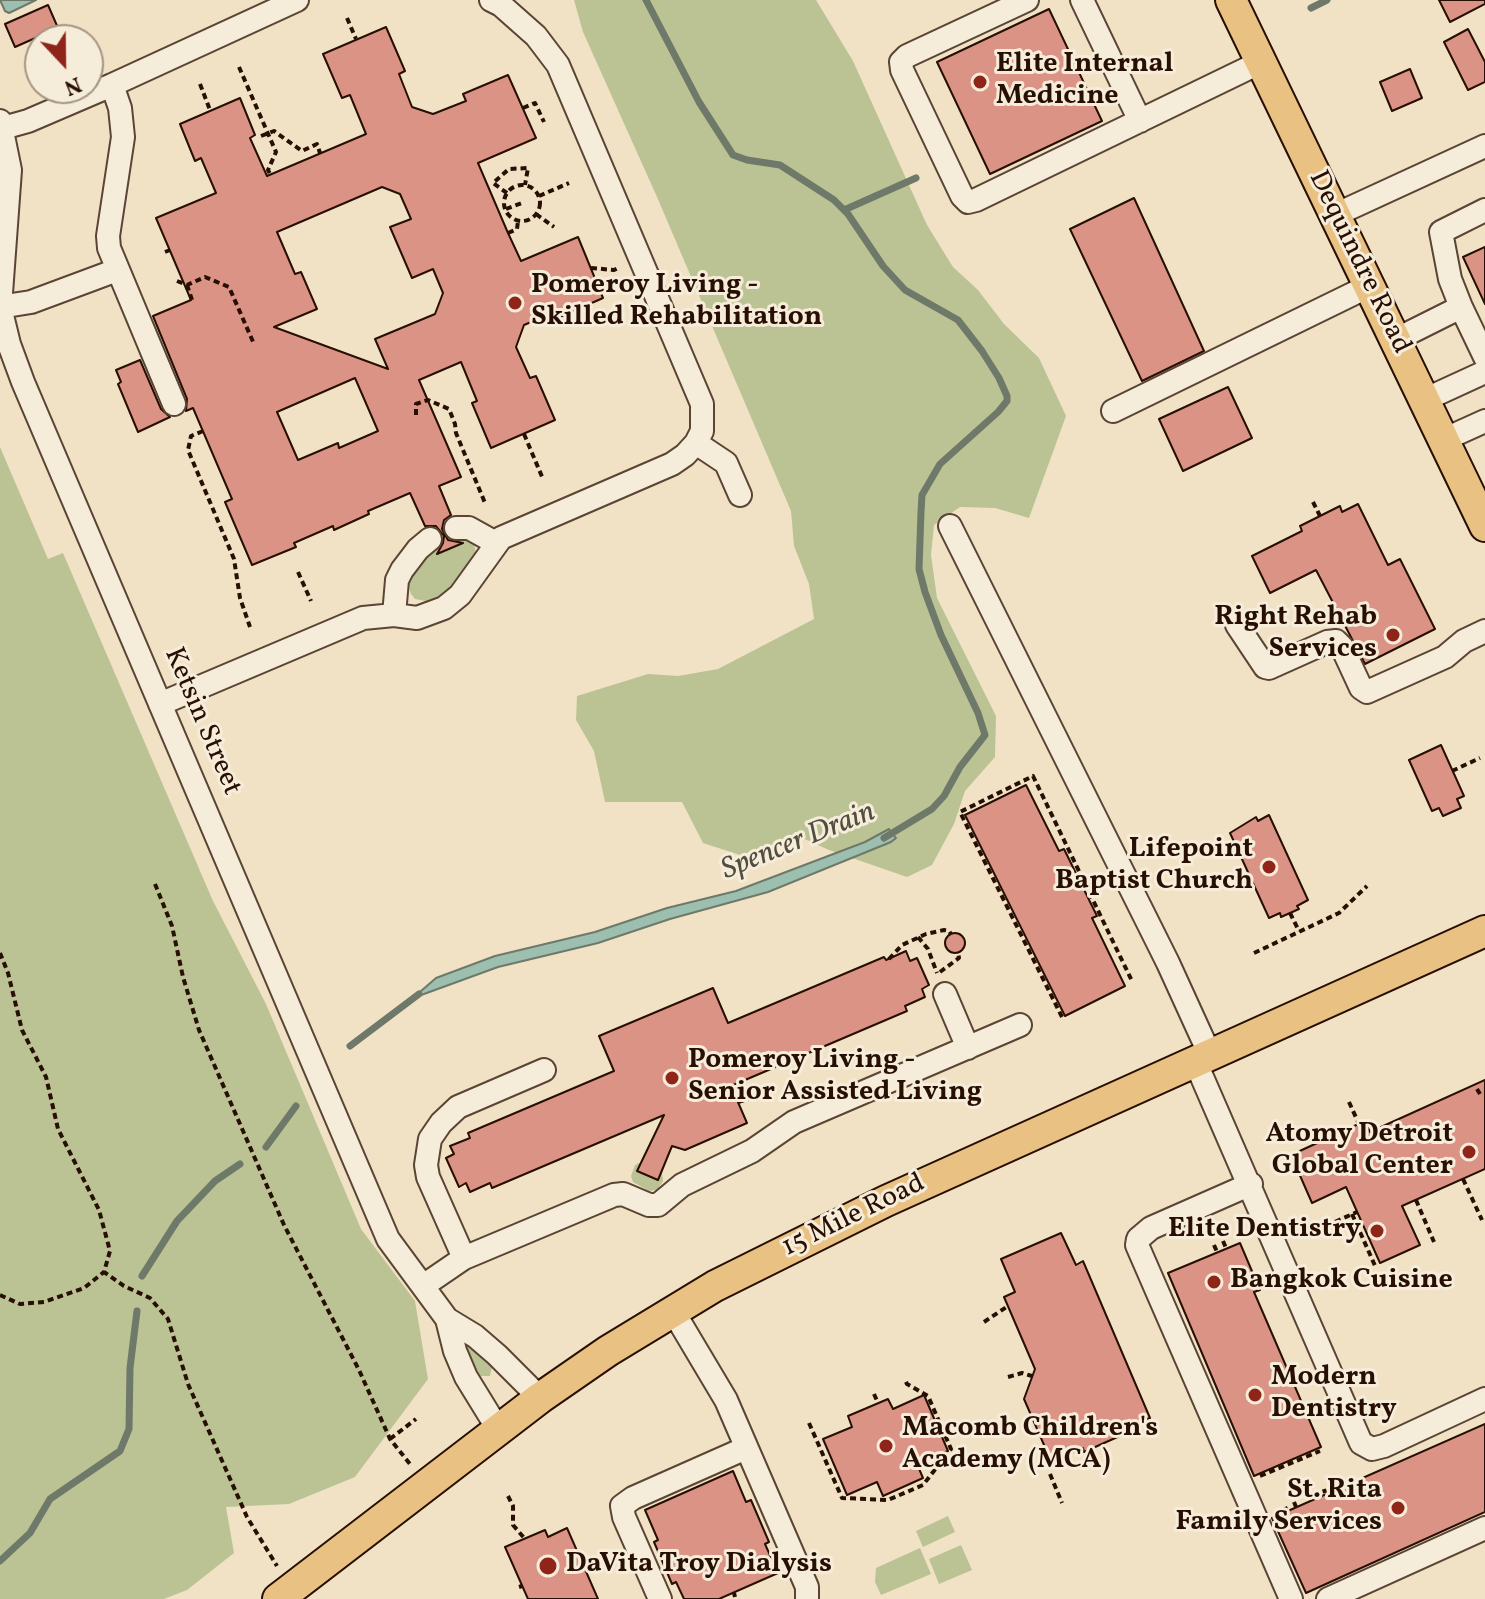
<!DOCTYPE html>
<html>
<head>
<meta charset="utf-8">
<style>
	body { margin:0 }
	#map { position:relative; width:1485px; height:1599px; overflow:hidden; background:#f1e2c6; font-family:Vollkorn,serif }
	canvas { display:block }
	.north { position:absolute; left:24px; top:24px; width:80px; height:80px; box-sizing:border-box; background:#f6ecda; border:2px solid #a49484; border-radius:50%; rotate:158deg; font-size:22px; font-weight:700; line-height:32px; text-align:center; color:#280f03 }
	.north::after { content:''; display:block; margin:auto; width:28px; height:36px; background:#8f2418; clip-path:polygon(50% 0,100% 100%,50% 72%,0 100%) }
</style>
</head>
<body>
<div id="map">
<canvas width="1485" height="1599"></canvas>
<div class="north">N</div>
</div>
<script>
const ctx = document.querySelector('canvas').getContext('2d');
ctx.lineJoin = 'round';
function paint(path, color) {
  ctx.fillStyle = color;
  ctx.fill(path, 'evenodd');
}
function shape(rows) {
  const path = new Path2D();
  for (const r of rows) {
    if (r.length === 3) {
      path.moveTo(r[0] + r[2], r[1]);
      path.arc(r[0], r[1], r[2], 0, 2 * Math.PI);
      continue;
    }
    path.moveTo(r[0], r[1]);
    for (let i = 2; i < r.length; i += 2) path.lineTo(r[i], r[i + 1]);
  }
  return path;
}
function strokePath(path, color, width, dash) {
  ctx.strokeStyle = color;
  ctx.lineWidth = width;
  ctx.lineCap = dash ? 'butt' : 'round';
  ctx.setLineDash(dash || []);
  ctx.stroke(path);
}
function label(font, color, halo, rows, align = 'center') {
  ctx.font = font + ' Vollkorn,serif';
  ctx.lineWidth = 6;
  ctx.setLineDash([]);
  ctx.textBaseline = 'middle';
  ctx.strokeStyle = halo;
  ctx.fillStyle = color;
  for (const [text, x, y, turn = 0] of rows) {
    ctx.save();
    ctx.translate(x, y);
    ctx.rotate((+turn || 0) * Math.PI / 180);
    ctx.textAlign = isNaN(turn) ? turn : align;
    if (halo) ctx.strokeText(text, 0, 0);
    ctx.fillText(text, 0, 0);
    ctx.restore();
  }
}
paint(shape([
	[574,0,816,0,853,61,927,225,953,267,978,290,1004,324,1039,358,1066,416,1029,518,995,508,960,507,934,525,931,555,937,598,996,716,995,757,965,791,954,824,932,865,907,877,829,850,800,837,740,855,703,843,682,802,605,802,594,751,576,720,577,696,648,674,678,676,718,669,814,619,809,584,794,546,791,511,657,197,583,32],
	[0,447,48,559,63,553,213,901,266,1004,361,1229,415,1301,428,1379,355,1477,289,1504,226,1507,234,1553,187,1590,164,1599,0,1599],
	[461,539,474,545,476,552,474,560,455,583,441,595,426,601,415,599,411,594,407,582,418,564,435,550],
	[639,1163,662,1173,663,1181,657,1190,649,1191,633,1182,631,1176,635,1165],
	[467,1344,492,1367,490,1376,480,1376,465,1348],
	[948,1516,955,1532,923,1547,916,1531],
	[961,1545,972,1570,939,1584,929,1559],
	[920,1548,931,1574,881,1595,875,1582,876,1568]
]), '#bbc394');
const water = shape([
	[0,0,36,0,9,13,5,11,0,0],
	[889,829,896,838,891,842,768,892,670,919,598,943,498,967,413,998,436,978,495,956,595,932,667,908,736,891,865,842,889,829]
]);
paint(water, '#9cbfaf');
strokePath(water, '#6e796a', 2);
strokePath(shape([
	[646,0,699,102,733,155,747,160,780,165,834,200,848,214,883,266,905,290,958,320,982,351,999,378,1007,396,1007,401,998,412,940,464,922,495,921,512,919,569,925,592,941,635,978,713,985,735,960,767,944,796,932,809,884,838],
	[1311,8,1327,0],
	[844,210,916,178],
	[350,1046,419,994],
	[266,1147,296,1106],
	[142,1276,177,1221,215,1181,240,1164],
	[0,1561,30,1533,50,1499,120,1451,129,1429,130,1368,137,1311]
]), '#6e796a', 7);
const building = shape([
	[1439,0,1485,0,1485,4,1450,22,1439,0],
	[48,5,58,28,15,47,5,24,48,5],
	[1049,9,1102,121,990,174,937,62,1049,9],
	[386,27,405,71,399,74,412,107,433,114,466,101,463,94,508,75,536,138,478,163,508,233,521,261,578,237,603,298,560,317,557,311,524,325,516,347,530,378,536,376,555,420,491,448,472,403,477,401,461,362,419,380,461,477,439,486,451,515,444,520,442,529,448,540,463,543,437,554,443,543,444,536,436,526,425,526,410,493,368,511,369,514,334,530,333,526,294,543,296,547,252,565,225,502,232,499,193,408,186,411,187,399,153,316,191,300,156,218,216,193,201,158,195,161,180,124,240,98,255,135,250,138,267,176,366,134,350,95,342,98,323,54,386,27],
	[382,187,400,194,411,219,390,227,412,278,433,269,443,293,435,314,375,339,388,369,274,327,317,309,301,272,295,274,277,232,382,187],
	[355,378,378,431,339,448,338,443,298,460,277,412,355,378],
	[1468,29,1485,62,1485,82,1468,90,1444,42,1468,29],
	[1410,69,1422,98,1392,111,1380,82,1410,69],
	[1134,198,1204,351,1142,381,1070,229,1134,198],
	[1485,247,1485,304,1463,257,1485,247],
	[140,360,161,409,170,417,138,432,118,384,121,382,116,370,140,360],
	[1228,387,1252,438,1183,471,1159,419,1228,387],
	[1358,504,1388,565,1400,559,1435,629,1365,664,1316,570,1270,593,1252,556,1302,531,1300,526,1340,506,1342,512,1358,504],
	[1441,745,1464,796,1457,799,1461,808,1443,816,1439,808,1432,811,1409,760,1441,745],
	[1026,785,1059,851,1064,849,1097,916,1092,918,1125,986,1065,1016,965,815,1026,785],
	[1269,815,1308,900,1297,906,1299,909,1281,917,1280,913,1269,918,1230,833,1256,817,1258,821,1269,815],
	[955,943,10],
	[906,951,910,961,917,958,929,985,922,989,925,997,905,1006,907,1011,731,1086,747,1123,685,1150,672,1146,658,1180,637,1171,664,1115,492,1188,490,1183,470,1192,466,1183,459,1187,446,1158,454,1154,450,1146,470,1138,468,1133,614,1071,599,1036,713,988,728,1023,884,957,886,960,906,951],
	[1485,1080,1485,1169,1402,1206,1420,1245,1380,1263,1346,1187,1312,1203,1291,1155,1365,1121,1370,1132,1485,1080],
	[1061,1233,1076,1265,1083,1261,1150,1418,1120,1431,1122,1435,1084,1452,1083,1448,1051,1461,1024,1399,1035,1369,1004,1297,1015,1292,1001,1259,1061,1233],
	[1240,1243,1260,1290,1254,1292,1321,1447,1254,1476,1168,1273,1240,1243],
	[924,1395,948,1451,917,1464,923,1478,883,1496,877,1482,847,1495,823,1439,852,1427,848,1416,888,1399,893,1409,924,1395],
	[1485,1424,1485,1512,1306,1593,1272,1518,1485,1424],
	[733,1471,746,1502,751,1500,769,1542,765,1544,778,1573,719,1599,684,1599,676,1582,672,1584,654,1542,658,1540,645,1510,733,1471],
	[567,1528,598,1599,528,1599,505,1547,545,1530,548,1537,567,1528]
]);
paint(building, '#db9386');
strokePath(building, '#280f03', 2);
const minor = shape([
	[1027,0,907,56,901,62,902,70,962,196,968,202,976,200,1261,62],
	[1082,0,1140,121],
	[112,85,120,108,123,137,108,236,109,248,174,404],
	[0,121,10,170,0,307,9,344,23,382,388,1239,447,1319,475,1336,497,1355,540,1398],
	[3,128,28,121,112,85,297,0],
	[1335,215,1485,146],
	[0,307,31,302,117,270],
	[1461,307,1485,357],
	[1395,340,1461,307,1450,279,1441,232,1485,210],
	[1424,400,1485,372],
	[1113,411,1369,286],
	[1443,440,1485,421],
	[696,443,726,463,740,495],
	[950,526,1168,963,1210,1055],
	[456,528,469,528,496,543],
	[394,615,397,580,402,570,418,549,430,539],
	[1237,625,1265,667,1269,668,1327,642,1336,641,1342,647,1361,688,1367,692,1445,657,1464,641,1485,631],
	[160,704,363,618,394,615,417,618,444,608,460,595,501,538,672,464,685,455,696,443,702,431,702,404,558,65,536,36,501,5,491,0],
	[945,994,968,1048],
	[1195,1061,1361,1443,1372,1449,1384,1446,1485,1399],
	[1251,1184,1151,1228,1138,1239,1137,1245,1291,1599],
	[464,1258,428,1177,426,1165,430,1139,441,1123,458,1107,544,1070],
	[423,1286,464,1258,614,1195,623,1194,649,1205,658,1205,682,1185,752,1151,794,1122,1020,1025],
	[673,1311,726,1400,807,1587,807,1599],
	[447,1319,455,1351,466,1377,498,1429],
	[660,1599,624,1517,622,1506,633,1498,746,1448],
	[1328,1599,1485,1528]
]);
const major = shape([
	[1231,0,1485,526],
	[278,1599,540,1398,608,1351,715,1286,886,1201,1485,931]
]);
strokePath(minor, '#5a4434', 26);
strokePath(major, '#280f03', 34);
strokePath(shape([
	[347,18,356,39],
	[239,67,276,152,268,170,270,174],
	[200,84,210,110],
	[523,108,535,103,544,122],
	[261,136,274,131,302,151,317,144,320,153],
	[522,203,18],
	[507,193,493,183,509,169,528,168,525,185],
	[539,196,569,183],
	[506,209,522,203],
	[536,214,554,227],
	[508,233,517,229,518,221],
	[165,252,170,250],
	[591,268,614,270,620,267],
	[177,281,187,285,205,277,229,287,254,344],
	[187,285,192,300],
	[416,415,416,404,428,400,449,409,455,424,456,433,485,503],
	[203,431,191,436,188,450,234,559,240,598,250,627],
	[524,434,543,479],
	[1313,502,1320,516],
	[298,572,311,601],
	[1452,771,1480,758],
	[155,884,172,926,183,977,199,1030,284,1225,359,1370,390,1439,410,1464],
	[1290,913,1299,931],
	[918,937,928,949,937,973],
	[0,953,8,973,22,1030,46,1077,58,1129,99,1210,110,1251,104,1272,124,1286,150,1298,168,1319,188,1384,247,1517,277,1566],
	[1254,953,1339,913,1367,886],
	[889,959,902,945,926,934,944,930,949,931,951,934],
	[940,972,959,958,958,952],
	[1062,1017,960,812,1033,776,1132,981],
	[1477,1089,1480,1094],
	[738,1102,760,1096],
	[1349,1102,1359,1124],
	[1463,1179,1482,1220],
	[1416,1200,1434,1242],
	[1352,1214,1376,1268],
	[1317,1230,1357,1212],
	[1223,1241,1226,1248],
	[1214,1245,1217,1252],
	[0,1295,20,1304,44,1302,84,1288,104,1272],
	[984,1322,1008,1306],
	[1008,1377,1022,1373,1032,1376],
	[874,1394,878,1403],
	[809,1423,842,1498,888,1500,923,1485,951,1449,928,1396,907,1384,905,1380],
	[390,1439,416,1419],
	[1050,1474,1062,1503],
	[1260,1476,1320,1451],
	[1335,1485,1336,1488],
	[1324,1489,1325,1493],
	[508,1496,513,1506,513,1525,525,1539],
	[1294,1502,1296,1507],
	[1285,1507,1287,1511],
	[519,1587,522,1586],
	[734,1593,735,1597]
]), '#280f03', 4, [6, 4]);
strokePath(minor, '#f6ecda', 22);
strokePath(major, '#e8c183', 30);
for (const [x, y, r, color] of [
	[980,82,8,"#8f2418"],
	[515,303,8,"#8f2418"],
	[1393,635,8,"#8f2418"],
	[1269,867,8,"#8f2418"],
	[672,1078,8,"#8f2418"],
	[1469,1152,8,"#8f2418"],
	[1377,1231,8,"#8f2418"],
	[1214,1282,8,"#8f2418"],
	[1255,1395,8,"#8f2418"],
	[886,1446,8,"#8f2418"],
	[1398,1508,8,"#8f2418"],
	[548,1566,10,"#8f2418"]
]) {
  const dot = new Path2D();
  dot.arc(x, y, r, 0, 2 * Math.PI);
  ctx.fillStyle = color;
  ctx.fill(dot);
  strokePath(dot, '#f6ecda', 3);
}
label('bold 28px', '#280f03', '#f6ecda', [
	["Elite Internal",996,66],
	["Medicine",996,98],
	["Pomeroy Living -",531,287],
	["Skilled Rehabilitation",531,319],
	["Right Rehab",1377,619,"right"],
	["Services",1377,651,"right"],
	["Lifepoint",1253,851,"right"],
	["Baptist Church",1253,883,"right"],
	["Pomeroy Living -",688,1062],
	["Senior Assisted Living",688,1094],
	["Atomy Detroit",1453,1136,"right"],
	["Global Center",1453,1168,"right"],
	["Elite Dentistry",1361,1231,"right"],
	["Bangkok Cuisine",1230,1282],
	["Modern",1271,1379],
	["Dentistry",1271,1411],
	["Macomb Children's",902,1430],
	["Academy (MCA)",902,1462],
	["St. Rita",1382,1492,"right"],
	["Family Services",1382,1524,"right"],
	["DaVita Troy Dialysis",566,1566]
], 'left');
label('28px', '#280f03', '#f6ecda', [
	["Dequindre Road",1358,263,64],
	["Ketsin Street",201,722,67],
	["15 Mile Road",854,1217,-26]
]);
label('italic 30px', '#514d3f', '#f6ecda', [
	["Spencer Drain",799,843,-22]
]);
</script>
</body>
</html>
